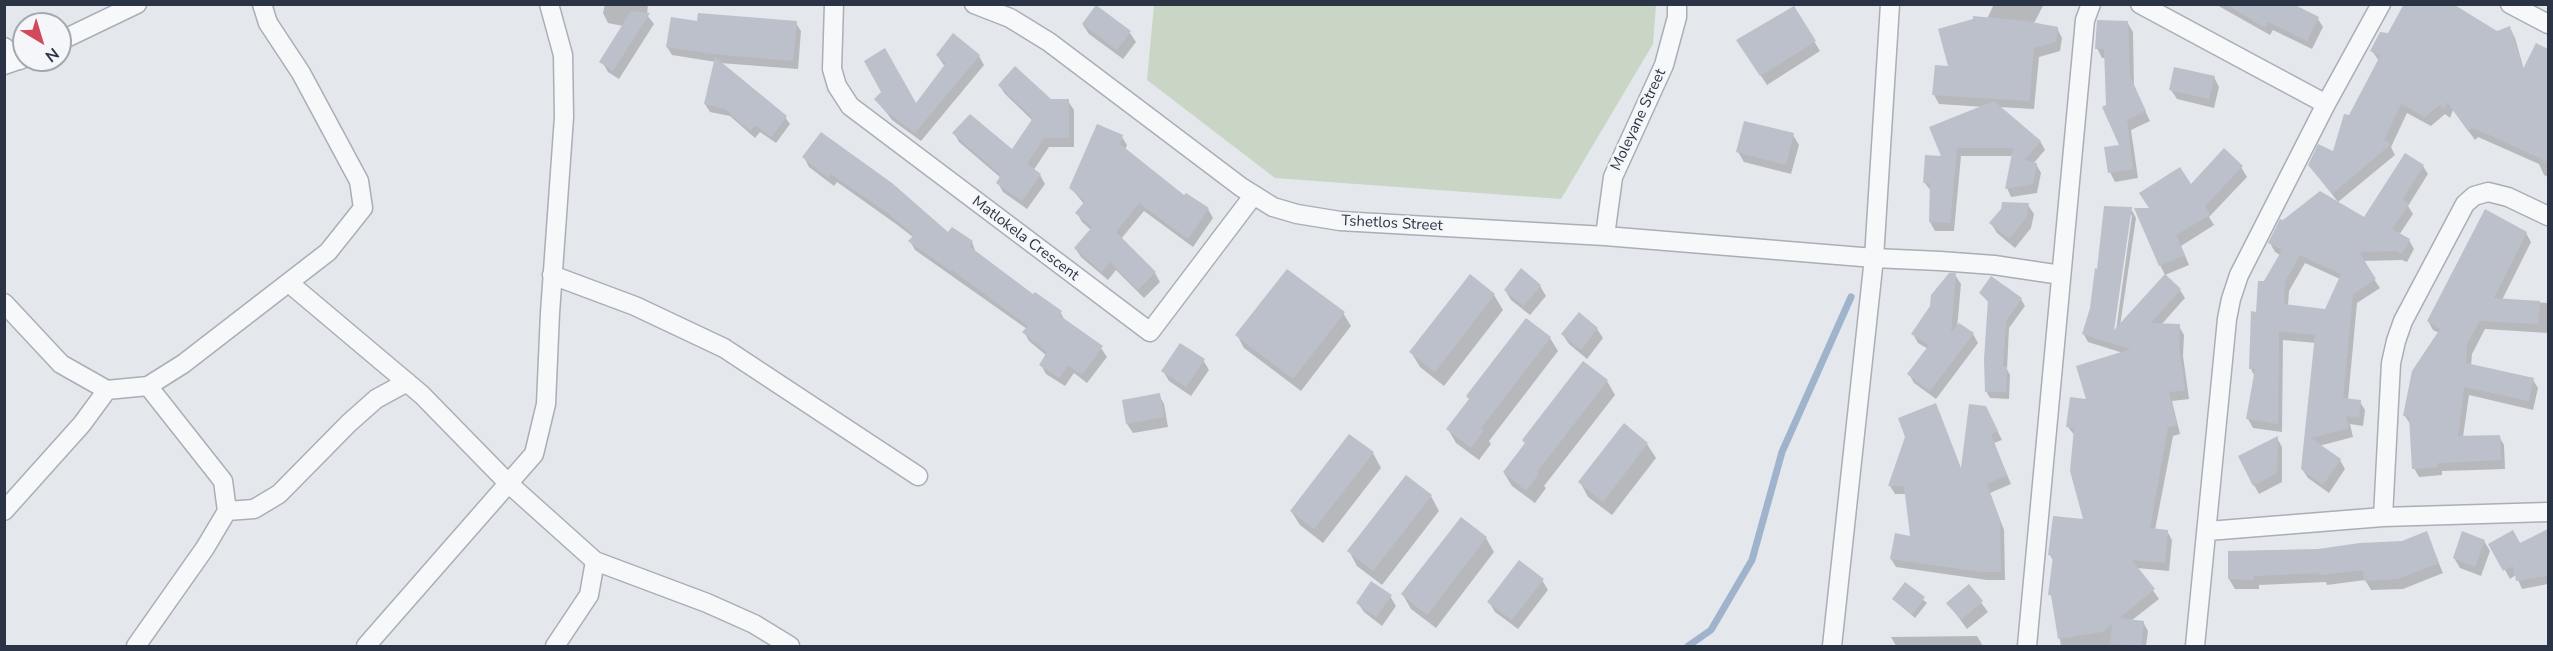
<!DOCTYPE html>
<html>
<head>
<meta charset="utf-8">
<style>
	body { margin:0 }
	#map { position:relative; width:2553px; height:651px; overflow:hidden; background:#e4e7ec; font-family:"Nunito Sans",sans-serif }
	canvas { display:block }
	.frame { position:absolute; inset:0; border:6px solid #2b3445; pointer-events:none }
	.north { position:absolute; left:12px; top:12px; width:60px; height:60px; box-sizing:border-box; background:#f4f6f9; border:2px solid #a4a8b1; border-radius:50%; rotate:142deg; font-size:16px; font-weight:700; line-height:24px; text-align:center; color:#2b3445 }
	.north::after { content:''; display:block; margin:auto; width:21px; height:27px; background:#d1495b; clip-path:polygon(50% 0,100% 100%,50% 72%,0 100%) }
</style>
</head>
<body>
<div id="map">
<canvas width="2553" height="651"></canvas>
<div class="frame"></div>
<div class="north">N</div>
</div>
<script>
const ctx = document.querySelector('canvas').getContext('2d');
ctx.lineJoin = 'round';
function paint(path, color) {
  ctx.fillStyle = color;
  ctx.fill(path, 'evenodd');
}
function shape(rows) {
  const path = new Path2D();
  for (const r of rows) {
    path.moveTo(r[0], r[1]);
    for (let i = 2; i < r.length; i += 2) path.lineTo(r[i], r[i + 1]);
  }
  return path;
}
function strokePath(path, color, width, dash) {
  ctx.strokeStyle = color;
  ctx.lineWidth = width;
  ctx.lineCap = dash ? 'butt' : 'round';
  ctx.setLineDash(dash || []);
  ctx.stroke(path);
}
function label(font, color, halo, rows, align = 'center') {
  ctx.font = font + ' "Nunito Sans",sans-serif';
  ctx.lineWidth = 5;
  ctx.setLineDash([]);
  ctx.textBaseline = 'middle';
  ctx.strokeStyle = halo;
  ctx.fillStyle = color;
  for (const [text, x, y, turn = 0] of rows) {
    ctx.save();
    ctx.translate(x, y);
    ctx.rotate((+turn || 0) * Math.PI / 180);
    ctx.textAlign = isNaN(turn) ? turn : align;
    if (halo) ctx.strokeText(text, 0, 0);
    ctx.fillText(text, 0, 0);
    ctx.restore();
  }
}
paint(shape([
	[1154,5,1154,4,1656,5,1653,44,1561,199,1275,178,1147,80]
]), '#c9d6c5');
paint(shape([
	[605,4,648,4,647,15,654,24,619,79,608,72,603,63,623,26,608,23,603,13],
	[1994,4,2044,4,2033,25,2057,28,2062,38,2060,51,2039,57,2034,109,1999,107,2040,141,2045,150,2033,164,2036,164,2041,173,2037,193,2011,197,2007,188,2013,156,1961,156,1954,231,1935,231,1930,222,1931,191,1924,182,1984,107,1939,104,1934,95,1950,68,1987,19],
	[2215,4,2297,4,2296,8,2318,19,2323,27,2312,49,2273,30,2270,35],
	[1096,7,1130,33,1136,42,1123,59,1089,34,1083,25],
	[1794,8,1820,51,1767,85,1744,50],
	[698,22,796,23,801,31,798,69,720,63,785,117,790,124,776,143,760,132,755,138,730,116,710,112,705,104,716,62,672,55,667,47],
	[2127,22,2133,32,2134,87,2150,121,2131,130,2138,178,2115,182,2110,172,2122,146,2107,106,2106,58,2102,58,2097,48],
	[2510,28,2515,38,2524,70,2537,45,2548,51,2548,177,2544,175,2539,164,2478,137,2475,140,2453,110,2450,118,2445,114,2431,126,2407,113,2391,147,2395,155,2338,202,2309,165,2334,153,2350,117,2379,61,2372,51,2497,32],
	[954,35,979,56,984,65,921,141,892,120,876,99,916,106,945,67,937,55],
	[2214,77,2219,87,2214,108,2177,99,2171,90],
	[999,85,1050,101,1068,101,1074,110,1074,147,1049,147,1033,171,1040,175,1045,184,1027,209,1003,192,998,183,1001,178,959,142,954,133,1013,151,1033,121,1005,94],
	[1793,135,1799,145,1791,174,1744,162,1738,152],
	[1122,137,1127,145,1125,150,1184,198,1208,209,1213,218,1193,247,1144,211,1121,239,1155,273,1160,282,1144,298,1116,270,1108,280,1081,257,1075,248,1091,230,1082,222,1077,213,1084,204,1071,188],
	[804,157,949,234,972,242,976,253,1034,296,1060,312,1066,322,1101,348,1107,357,1087,383,1074,373,1065,386,1046,374,1041,365,1047,356,1029,341,1024,332,1027,329,915,250,910,241,913,237,896,224,837,182,834,186,809,167],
	[2423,166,2428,174,2408,206,2413,214,2399,235,2409,240,2414,249,2407,262,2402,260,2362,261,2380,288,2357,303,2348,400,2360,402,2365,410,2363,426,2350,424,2353,437,2319,446,2340,460,2345,469,2329,493,2308,478,2302,469,2316,343,2283,340,2282,432,2253,428,2248,419,2255,377,2251,369,2258,314,2265,283,2280,255,2275,252,2270,243,2364,219],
	[2305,263,2340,279,2326,311,2288,306,2289,291],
	[2241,167,2247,177,2209,217,2214,225,2181,246,2189,265,2165,275,2160,265,2151,210,2191,187],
	[2028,205,2034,214,2031,228,2015,248,1997,233,1991,223],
	[2131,209,2136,218,2120,326,2180,290,2185,298,2161,325,2179,326,2184,335,2183,356,2189,399,2172,401,2180,434,2173,436,2155,530,2167,531,2172,540,2169,571,2137,568,2159,599,2131,621,2143,622,2148,631,2146,646,2061,646,2053,600,2050,594,2054,562,2050,555,2085,521,2075,436,2068,427,2123,353,2088,342,2083,333,2091,309,2098,270],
	[2129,215,2132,215,2115,338,2112,338],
	[2526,233,2531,242,2502,300,2548,303,2548,333,2485,329,2472,354,2471,366,2533,380,2538,388,2533,410,2469,395,2463,437,2499,436,2504,445,2505,469,2442,471,2442,475,2419,477,2414,468,2410,424,2405,416,2439,333,2433,330,2428,321],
	[1955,275,1961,284,1957,328,1973,334,1978,343,1936,399,1914,383,1909,374,1928,349,1918,343,1913,334],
	[1470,276,1494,295,1503,310,1444,386,1420,367,1411,352],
	[1540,286,1546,296,1530,315,1511,300,1505,290],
	[1981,294,2021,299,2025,306,2009,328,2007,369,2010,375,2009,399,1990,398,1986,391,1990,304],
	[1343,313,1351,326,1301,391,1244,348,1237,335],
	[1597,329,1603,338,1587,359,1569,344,1563,335],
	[1550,338,1558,351,1489,441,1491,444,1479,460,1456,443,1448,429],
	[1203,360,1209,370,1191,396,1169,381,1163,371],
	[1583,363,1607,381,1615,395,1544,486,1546,488,1535,503,1512,486,1504,473,1526,444,1523,441],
	[1159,395,1164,404,1168,427,1133,433,1127,424],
	[1990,416,2002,440,1994,443,2011,484,1990,493,2004,530,2005,580,1987,580,1896,567,1891,559,1911,538,1907,494,1895,494,1890,486,1962,470],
	[2277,438,2282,447,2282,482,2259,494,2254,485],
	[1647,444,1656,458,1612,515,1588,497,1580,482],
	[1373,453,1381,468,1323,543,1300,525,1291,511],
	[1431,496,1439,511,1382,585,1357,566,1349,551],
	[2548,530,2548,584,2522,589,2516,575,2510,579,2491,544,2519,545],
	[2426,533,2443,573,2403,589,2371,590,2365,580,2327,585,2326,582,2259,585,2259,589,2235,589,2229,579,2318,550,2402,542],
	[1486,538,1494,552,1436,628,1411,609,1403,595],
	[2484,541,2490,551,2481,576,2460,568,2454,558],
	[1542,580,1548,590,1518,629,1495,612,1489,602],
	[1905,584,1927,603,1915,618,1893,599],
	[1969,586,1988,612,1967,629,1948,603],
	[1390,596,1396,606,1382,626,1364,612,1358,603],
	[1977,636,1983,646,1896,646,1891,637]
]), '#0003');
strokePath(shape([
	[1688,646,1711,630,1752,560,1782,452,1851,297]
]), '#9fb4cc', 7);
paint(shape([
	[2226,4,2293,4,2319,17,2307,41,2268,22,2265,28],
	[2404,4,2453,4,2497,31,2510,26,2523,69,2536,43,2548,49,2548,162,2487,134,2472,128,2468,131,2447,102,2444,109,2439,105,2425,117,2401,104,2384,140,2391,144,2332,194,2308,165,2318,144,2333,151,2344,114,2349,115,2380,56,2370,51,2380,32,2388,33],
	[1096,5,1131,31,1117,50,1082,24],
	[1794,6,1816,41,1760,76,1736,40],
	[631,11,650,13,613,71,599,62],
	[698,13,797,21,793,61,713,54,666,47,671,17,697,21],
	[1973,16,2026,21,2058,27,2056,42,2034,48,2029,101,1932,95,1935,65,1948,66,1938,29,1973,19],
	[2097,20,2128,21,2130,76,2146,111,2127,120,2133,169,2108,173,2104,147,2119,145,2102,107,2106,105,2104,49,2095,49],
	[953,33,980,55,915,133,885,111,874,99,881,92,864,61,885,48,916,103,946,63,936,55],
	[715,57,787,116,771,137,755,125,750,131,725,109,704,104],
	[1015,66,1051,99,1069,99,1069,138,1044,138,1027,164,1041,174,1022,201,996,183,1001,175,952,133,970,114,1012,149,1033,118,998,85],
	[2174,67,2215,76,2209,99,2169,90],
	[1994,101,2041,141,2024,160,2037,163,2033,184,2005,189,2013,148,1957,148,1950,223,1929,222,1930,183,1923,183,1925,155,1941,156,1929,127],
	[1744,121,1794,133,1786,165,1736,152],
	[1097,124,1123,135,1120,144,1184,195,1186,193,1209,208,1188,239,1139,203,1116,232,1156,272,1138,290,1110,262,1102,272,1074,248,1092,227,1075,213,1085,201,1069,188],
	[821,132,892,183,948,232,952,227,973,241,969,246,1033,294,1035,292,1062,311,1059,315,1103,346,1082,375,1068,365,1059,378,1039,365,1047,352,1022,332,1028,326,952,270,951,271,908,241,914,235,889,214,831,174,828,178,802,157],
	[2224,148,2243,166,2205,206,2210,215,2176,235,2185,255,2159,266,2134,208,2149,208,2139,193,2180,167,2191,184],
	[2405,153,2424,165,2402,200,2409,204,2392,229,2410,239,2402,254,2396,251,2359,252,2376,279,2353,294,2343,398,2361,400,2359,418,2346,416,2349,428,2311,438,2341,459,2323,485,2301,469,2315,335,2279,331,2278,424,2246,419,2255,369,2249,369,2251,311,2256,312,2258,281,2264,281,2282,250,2268,243,2280,219,2283,220,2320,191,2364,217],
	[2300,255,2341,274,2325,309,2284,304,2285,282],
	[2002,202,2029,203,2026,218,2009,239,1989,223,2001,209],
	[2104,206,2132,207,2114,330,2165,274,2181,289,2151,323,2180,324,2179,346,2185,390,2169,392,2177,425,2168,427,2150,528,2168,530,2165,563,2132,560,2155,589,2119,618,2144,621,2141,646,2110,644,2112,624,2102,632,2058,639,2051,595,2048,595,2053,556,2048,555,2053,516,2083,519,2070,471,2074,428,2066,427,2070,397,2086,399,2076,366,2131,349,2082,334,2090,308,2095,268,2097,269],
	[2485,209,2527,232,2494,298,2540,301,2538,324,2480,321,2467,344,2466,363,2534,378,2529,401,2464,387,2458,436,2500,435,2501,460,2438,463,2438,467,2412,469,2409,417,2403,416,2412,371,2440,329,2427,321],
	[1521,268,1541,285,1524,306,1504,290],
	[1287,269,1345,312,1293,379,1235,335],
	[1949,273,1956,273,1951,333,1959,323,1974,333,1930,391,1907,374,1929,345,1911,334,1930,306,1931,295],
	[1470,274,1495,294,1435,372,1409,352],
	[1991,276,2022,298,2006,321,2003,366,2007,366,2006,392,1985,392,1984,359,1988,300,1979,293],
	[1579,312,1598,328,1581,350,1561,334],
	[1526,318,1551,337,1481,428,1484,430,1471,448,1446,429,1469,399,1466,396],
	[1180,343,1205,359,1186,387,1161,371],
	[1583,361,1608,380,1537,472,1539,474,1526,491,1503,472,1525,443,1522,440],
	[1160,393,1164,417,1126,424,1122,400],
	[1936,403,1961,468,1969,404,1986,406,1998,431,1991,434,2007,475,1987,484,2000,520,2001,572,1982,572,1890,559,1895,533,1910,536,1904,486,1888,486,1905,437,1898,418],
	[1624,423,1648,443,1603,502,1578,482],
	[1349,434,1374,452,1314,529,1290,511],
	[2278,436,2277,473,2253,486,2238,456],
	[1406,475,1432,495,1373,571,1347,551],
	[1461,517,1487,537,1427,615,1401,594],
	[2548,529,2548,576,2516,581,2513,566,2503,571,2488,544,2513,530,2520,543],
	[2427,531,2439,563,2397,579,2364,581,2363,570,2320,575,2319,573,2254,576,2254,580,2228,579,2228,551,2318,549,2360,543,2402,541],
	[2462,531,2485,540,2475,567,2453,558],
	[1519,560,1544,579,1512,620,1487,602],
	[1371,581,1392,595,1376,617,1356,603],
	[1905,582,1925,597,1912,615,1892,599],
	[1969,584,1983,601,1961,620,1946,603]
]), '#bbc0ca');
const minor = shape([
	[834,4,832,69,837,86,850,106,1150,332,1253,196],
	[974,4,1010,18,1049,42,1241,187,1273,207,1297,214,1340,221,1605,236,1874,258,1940,261,1994,265,2061,275],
	[2140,4,2326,104],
	[2510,4,2548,24],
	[60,41,137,4],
	[4,47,20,60],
	[4,65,24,58],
	[1605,236,1613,177,1664,65,1677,17,1677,4],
	[552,275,635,306,724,348,918,476],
	[289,283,422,395,508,483,595,561,589,595,555,646],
	[4,303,61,364,107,390,148,386,183,364,328,252,363,208,359,181,301,73,268,23,262,4],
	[4,511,82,424,107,390],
	[227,511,254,509,279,494,349,423,376,399,407,382],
	[2383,517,2391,363,2396,341,2403,321,2465,204,2474,196,2488,192,2508,197,2548,216],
	[2208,531,2383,517,2548,512],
	[595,561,707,603,754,624,790,646],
	[136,646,205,548,227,511,223,481,148,386],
	[366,646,534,454,546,404,550,313,564,117,563,55,549,4],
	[1832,646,1874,258,1890,4],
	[2027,646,2085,20,2091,4],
	[2195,646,2227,319,2231,299,2239,275,2326,104,2381,4]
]);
strokePath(minor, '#a9aeb7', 21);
strokePath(minor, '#f7f8fa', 18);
label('15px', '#2b3445', '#f4f6f9', [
	["Moleyane Street",1639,120,-65],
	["Tshetlos Street",1392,224,3],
	["Matlokela Crescent",1025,239,37]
]);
</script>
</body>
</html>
